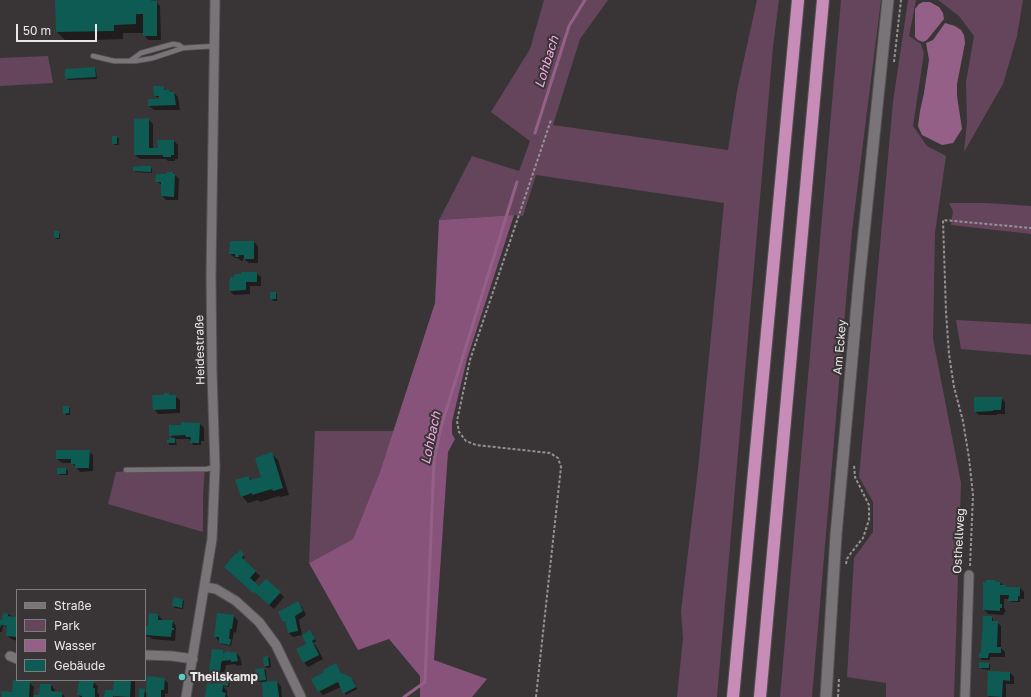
<!DOCTYPE html>
<html>
<head>
<meta charset="utf-8">
<style>
	body { margin:0 }
	#map { position:relative; width:1031px; height:697px; overflow:hidden; background:#393537; font-family:"Golos Text",sans-serif }
	canvas { display:block }
	.legend { position:absolute; left:16px; top:589px; width:130px; height:92px; box-sizing:border-box; background:#393537; border:1px solid #7f7c7e; margin:0; padding:5px 7px; list-style:none; font-size:12px; color:#e9e7e8 }
	.legend li { display:flex; align-items:center; gap:8px; height:20px }
	.legend b { width:20px; border:1px solid #7f7c7e }
	.scale { position:absolute; left:16px; top:24px; width:81px; height:18px; box-sizing:border-box; border:2px solid #e9e7e8; border-top:0; padding-left:5px; font-size:12px; line-height:14px; white-space:nowrap; color:#e9e7e8; -webkit-text-stroke:3px #393537; paint-order:stroke }
</style>
</head>
<body>
<div id="map">
<canvas width="1031" height="697"></canvas>
<ul class="legend">
<li><b style="height:5px;background:#787477"></b>Straße</li>
<li><b style="height:11px;background:#64455c"></b>Park</li>
<li><b style="height:11px;background:#946087"></b>Wasser</li>
<li><b style="height:11px;background:#0e5b54"></b>Gebäude</li>
</ul>
<div class="scale">50 m</div>
</div>
<script>
const ctx = document.querySelector('canvas').getContext('2d');
ctx.lineJoin = 'round';
function paint(path, color) {
  ctx.fillStyle = color;
  ctx.fill(path, 'evenodd');
}
function shape(rows) {
  const path = new Path2D();
  for (const r of rows) {
    path.moveTo(r[0], r[1]);
    for (let i = 2; i < r.length; i += 2) path.lineTo(r[i], r[i + 1]);
  }
  return path;
}
function strokePath(path, color, width, dash) {
  ctx.strokeStyle = color;
  ctx.lineWidth = width;
  ctx.lineCap = dash ? 'butt' : 'round';
  ctx.setLineDash(dash || []);
  ctx.stroke(path);
}
function label(font, color, halo, rows, align = 'center') {
  ctx.font = font + ' "Golos Text",sans-serif';
  ctx.lineWidth = 4;
  ctx.setLineDash([]);
  ctx.textBaseline = 'middle';
  ctx.strokeStyle = halo;
  ctx.fillStyle = color;
  for (const [text, x, y, turn = 0] of rows) {
    ctx.save();
    ctx.translate(x, y);
    ctx.rotate((+turn || 0) * Math.PI / 180);
    ctx.textAlign = isNaN(turn) ? turn : align;
    if (halo) ctx.strokeText(text, 0, 0);
    ctx.fillText(text, 0, 0);
    ctx.restore();
  }
}
paint(shape([
	[544,0,608,0,580,39,553,125,728,150,737,91,757,0,779,0,773,47,717,697,677,697,683,638,681,611,698,469,724,203,536,175,523,216,514,215,439,220,472,156,519,171,530,141,491,112,530,49],
	[841,0,881,0,852,231,812,697,780,697],
	[908,0,916,0,909,36,921,44,924,53,913,126,927,146,946,156,935,233,933,339,961,483,954,697,886,697,886,683,847,677,854,558,873,532,873,502,859,477,893,102],
	[938,0,1023,0,1017,36,1003,84,964,152,967,122,966,82,974,36,959,16],
	[48,56,53,83,0,86,0,58],
	[949,203,987,203,1031,206,1031,234,951,225,953,211],
	[956,320,1031,324,1031,355,961,349],
	[315,431,395,431,381,469,353,539,309,563],
	[205,466,203,496,203,532,108,504,116,472]
]), '#64455c');
paint(shape([
	[514,215,467,359,452,422,452,434,455,439,448,452,434,660,487,679,472,697,420,697,420,676,389,639,358,650,309,563,353,539,381,469,435,303,439,220]
]), '#87537a');
paint(shape([
	[923,2,930,2,939,7,943,13,944,19,927,40,923,42,918,40,915,37,915,9,919,4],
	[945,23,955,26,961,30,964,35,965,43,957,84,957,96,962,129,953,143,942,145,922,135,918,126,920,111,924,93,929,60,926,43,933,40]
]), '#946087');
paint(shape([
	[85,0,150,0,153,2,156,2,160,6,161,40,148,40,144,35,144,33,123,33,123,39,66,41,57,32],
	[95,68,96,70,97,79,68,80,66,78],
	[164,87,165,91,174,93,178,97,180,110,154,110,149,106,160,100,160,97,156,97,155,95],
	[148,119,153,124,153,149,159,149,158,141,174,141,178,145,178,159,175,159,175,161,168,161,166,159,140,159,135,155],
	[117,137,119,139,119,145,115,145,113,144],
	[150,167,152,169,152,173,136,172,134,171],
	[173,173,179,179,178,200,166,200,162,196,162,185,156,181],
	[58,232,60,234,60,239,56,239,55,237],
	[254,242,258,246,258,263,249,263,243,258,243,261,241,261,238,258,235,258,230,254],
	[256,273,261,277,261,286,250,286,250,294,234,295,230,291],
	[275,293,277,294,277,301,273,301,272,299],
	[169,394,171,396,175,396,180,400,180,413,158,414,154,409],
	[1001,398,1005,402,1005,414,997,414,997,415,979,415,975,411],
	[68,407,70,408,70,415,66,415,64,413],
	[200,424,204,428,204,441,201,441,201,445,193,445,189,439,175,439,176,441,177,445,169,445,168,443,174,439,170,435,182,426],
	[89,451,93,455,93,471,80,472,72,463,62,463,57,459],
	[272,454,278,460,289,495,280,497,279,496,260,502,258,500,248,503,242,496,249,477,252,481,262,477],
	[66,469,68,471,68,475,60,475,58,473],
	[240,552,245,557,242,560,260,576,254,583,259,588,280,593,284,597,274,609,234,575,238,555],
	[997,583,1000,583,1008,588,1020,588,1024,592,1024,599,1020,599,1020,602,1011,602,1010,599,1004,599,1004,608,1006,612,1004,612,1004,615,988,614,984,610],
	[182,600,184,601,183,609,175,608,173,606],
	[297,602,302,607,306,615,299,620,302,635,293,637,289,633,287,624,284,621],
	[8,614,17,619,17,641,11,639,7,635,8,627,3,626,2,632,0,632,0,621,3,621],
	[150,614,158,615,162,619,162,621,172,621,176,626,175,641,152,639,150,637,145,636,145,627,149,628],
	[234,616,238,621,236,633,234,632,231,646,221,644,215,636],
	[992,617,993,619,993,622,997,622,1001,626,1001,648,1005,652,1005,657,990,657,990,660,982,660,980,658,982,654],
	[310,631,316,641,313,643,316,646,323,659,308,667,304,662],
	[222,651,224,653,236,653,240,657,242,665,237,666,235,664,226,665,224,674,229,675,231,677,229,687,223,686,227,691,227,695,228,697,206,697,219,686,219,676,214,675,210,671],
	[268,657,270,659,271,667,267,668,265,666],
	[989,664,990,665,990,670,982,669,980,667],
	[336,665,343,675,350,678,354,682,357,689,346,695,341,687,323,695,319,691],
	[264,669,266,671,267,683,277,682,281,686,282,697,264,697,263,682,259,682,257,681],
	[1010,673,1014,677,1014,684,1006,684,1006,697,989,697,988,696],
	[164,679,168,683,168,694,165,693,165,697,148,697,149,695,146,692,146,697,140,697,144,690,147,693],
	[115,680,133,680,135,682,135,697,116,697,114,696,114,697,105,697,114,693],
	[29,682,34,687,33,697,3,697],
	[93,682,98,686,97,692,99,694,99,697,80,697,78,695],
	[51,685,55,690,55,693,61,693,65,697,40,697]
]), '#0007');
strokePath(shape([
	[535,133,569,26,585,0],
	[404,697,425,682,434,460,441,427,517,182]
]), '#946087', 3);
paint(shape([
	[55,0,151,0,151,1,157,1,157,36,143,36,143,14,136,14,136,24,114,25,114,31,56,32],
	[95,67,96,77,65,79,65,69],
	[153,86,164,86,164,90,169,90,169,92,174,92,176,105,148,106,148,99,159,99,159,96,154,96],
	[149,118,149,148,158,148,157,140,174,140,174,155,171,155,171,157,163,157,163,155,134,155,134,119],
	[112,136,117,136,117,144,112,144],
	[141,166,151,166,151,172,133,171,133,167],
	[167,172,173,172,173,174,175,174,174,197,161,196,161,182,155,182,156,174,167,174],
	[54,231,59,231,59,238,54,238],
	[230,241,254,241,254,259,244,259,244,255,239,255,239,257,235,257,235,254,229,254],
	[241,272,257,272,257,282,246,282,246,290,229,291,230,277,234,277,234,274,241,274],
	[270,292,276,292,276,299,270,299],
	[164,393,169,393,169,395,176,395,176,409,153,410,152,395,164,395],
	[974,397,1002,397,1001,410,993,410,993,411,974,412],
	[63,406,69,406,69,413,63,414],
	[181,422,200,423,199,443,190,443,191,437,186,437,185,435,169,436,169,425,181,425],
	[169,438,175,438,175,443,167,443,167,440,169,440],
	[56,450,90,450,89,468,75,468,75,464,71,464,71,459,56,459],
	[272,452,283,488,273,491,272,489,252,495,252,493,241,497,235,480,249,476,250,480,261,477,255,458],
	[57,468,66,468,66,474,57,474],
	[240,550,244,554,242,558,256,571,250,578,259,586,266,579,281,592,269,605,254,592,253,593,224,567,236,553,237,554],
	[986,580,994,580,997,582,1000,582,1000,585,1006,585,1006,587,1020,587,1020,596,1018,596,1018,601,1008,601,1009,595,1000,595,1000,604,1002,604,1002,608,1000,608,1000,611,983,610,983,582,986,582],
	[173,597,183,599,182,608,172,606],
	[298,601,303,611,295,616,298,631,288,633,285,621,283,622,278,612],
	[3,613,8,614,8,616,17,617,17,637,6,636,7,626,1,625,0,628,0,620,2,620],
	[149,613,158,614,158,620,173,620,172,628,174,628,174,630,172,630,171,637,145,635,145,626,148,626],
	[217,613,234,615,232,629,230,629,229,639,231,639,230,645,219,643,219,637,214,637],
	[983,616,992,616,992,621,998,621,997,647,1001,647,1001,653,989,653,988,658,979,658,979,653,981,653],
	[310,630,315,639,312,641,319,655,303,663,296,649,306,644,302,635],
	[212,649,223,650,223,653,230,651,230,653,236,652,238,661,231,662,231,660,222,661,221,664,220,673,229,674,228,686,223,685,222,692,226,693,225,697,205,697,207,683,217,684,218,673,209,671],
	[268,656,269,666,264,666,263,657],
	[979,662,989,663,989,668,979,668],
	[336,663,341,673,351,677,356,687,343,694,338,682,318,692,311,679,324,672,323,670],
	[264,668,266,680,256,681,255,669],
	[988,671,1010,672,1010,681,1003,680,1002,697,987,696],
	[147,676,165,678,164,690,161,690,161,697,147,697,148,694,146,693],
	[13,680,30,681,29,697,2,697,1,691,12,692],
	[79,680,94,681,93,688,95,688,95,697,82,697,82,696,77,695],
	[114,680,131,680,130,697,113,696,113,697,104,697,105,690,113,690],
	[277,681,279,697,263,697,262,682],
	[40,684,51,684,51,691,62,692,62,697,34,697,34,695,39,695],
	[139,688,145,689,144,697,139,697]
]), '#0e5b54');
const service = shape([
	[93,56,114,61,136,61,153,58,183,48,214,46],
	[130,61,141,53,173,44,179,45,183,48],
	[126,470,207,469,215,467]
]);
const minor = shape([
	[205,587,216,589,236,601,259,622,276,645,301,697],
	[145,655,172,656,193,659],
	[10,656,17,659],
	[186,697,212,539,215,467,212,372,211,276,215,0],
	[965,697,969,575]
]);
const tertiary = shape([
	[826,697,836,535,859,282,888,0]
]);
const motorway = shape([
	[733,697,798,0],
	[760,697,823,0]
]);
strokePath(service, '#545153', 6);
strokePath(minor, '#545153', 11);
strokePath(tertiary, '#545153', 13);
strokePath(motorway, '#545153', 14);
strokePath(shape([
	[894,62,901,0],
	[846,564,847,559,851,553,863,538,869,520,869,505,855,477,854,465],
	[970,566,973,495,969,458,963,421,954,387,949,354,946,312,943,220,1031,228],
	[536,697,561,467,558,458,550,453,476,445,466,441,459,432,457,421,470,360,551,120],
	[838,697,839,678]
]), '#959294', 2, [3, 2]);
strokePath(service, '#787477', 4.5);
strokePath(minor, '#787477', 9);
strokePath(tertiary, '#787477', 11);
strokePath(motorway, '#c78db8', 12);
for (const [x, y, r, color] of [
	[182,677,4,"#57cec2"]
]) {
  const dot = new Path2D();
  dot.arc(x, y, r, 0, 2 * Math.PI);
  ctx.fillStyle = color;
  ctx.fill(dot);
  strokePath(dot, '#393537', 1.5);
}
label('12px', '#e9e7e8', '#393537', [
	["Am Eckey",840,347,-85],
	["Heidestraße",200,350,-91],
	["Osthellweg",959,541,-87]
]);
label('bold 12px', '#e9e7e8', '#393537', [
	["Theilskamp",190,677]
], 'left');
label('italic 13px', '#f7a9e3', '#393537', [
	["Lohbach",547,62,-73],
	["Lohbach",431,438,-78]
]);
</script>
</body>
</html>
